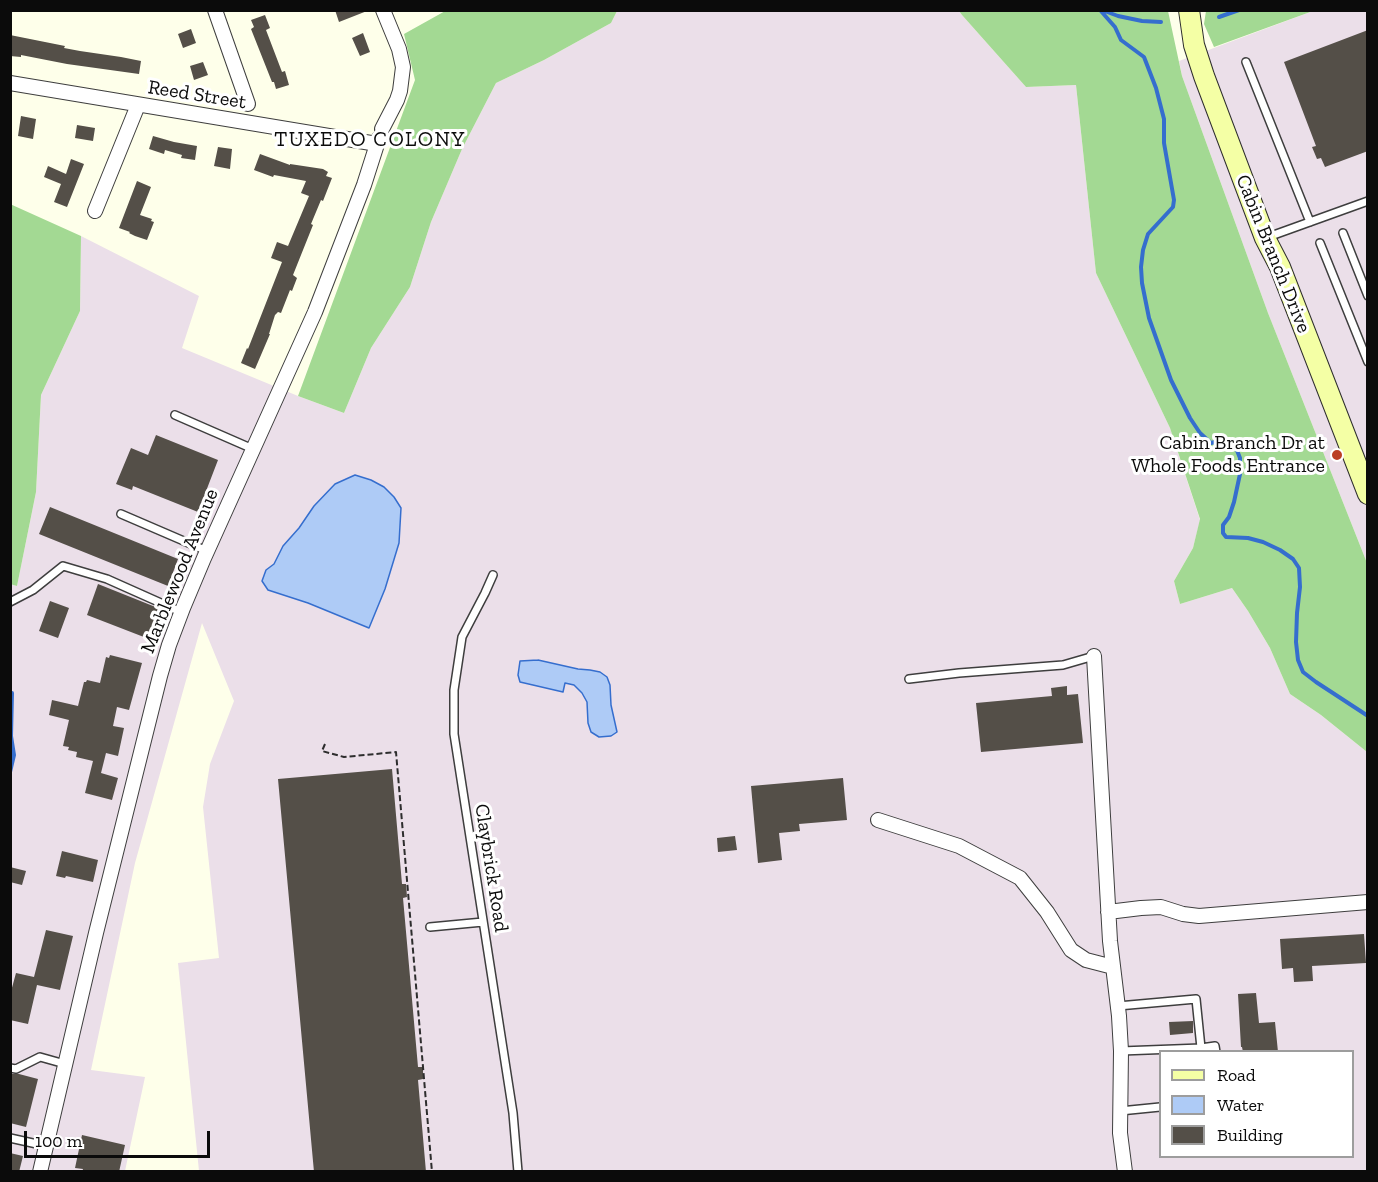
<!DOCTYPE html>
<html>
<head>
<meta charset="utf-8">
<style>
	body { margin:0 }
	#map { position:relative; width:1378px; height:1182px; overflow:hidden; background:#feffea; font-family:"Zilla Slab",serif }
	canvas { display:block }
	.frame { position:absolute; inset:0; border:12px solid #0b0b0b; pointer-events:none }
	.legend { position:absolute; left:1159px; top:1050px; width:195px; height:108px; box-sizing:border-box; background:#fff; border:2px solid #9d9d9d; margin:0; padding:8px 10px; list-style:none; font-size:18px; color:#0b0b0b }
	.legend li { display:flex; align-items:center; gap:12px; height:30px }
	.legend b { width:30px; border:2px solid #9d9d9d }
	.scale { position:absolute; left:24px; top:1131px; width:186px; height:27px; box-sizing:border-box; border:3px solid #0b0b0b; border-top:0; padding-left:8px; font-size:18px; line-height:21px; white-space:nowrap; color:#0b0b0b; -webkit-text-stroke:4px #fff; paint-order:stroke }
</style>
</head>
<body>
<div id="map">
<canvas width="1378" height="1182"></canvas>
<div class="frame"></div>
<ul class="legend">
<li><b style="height:8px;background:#f4ffa5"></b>Road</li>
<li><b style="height:16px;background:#aecbf6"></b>Water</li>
<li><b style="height:16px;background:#544f48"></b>Building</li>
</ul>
<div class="scale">100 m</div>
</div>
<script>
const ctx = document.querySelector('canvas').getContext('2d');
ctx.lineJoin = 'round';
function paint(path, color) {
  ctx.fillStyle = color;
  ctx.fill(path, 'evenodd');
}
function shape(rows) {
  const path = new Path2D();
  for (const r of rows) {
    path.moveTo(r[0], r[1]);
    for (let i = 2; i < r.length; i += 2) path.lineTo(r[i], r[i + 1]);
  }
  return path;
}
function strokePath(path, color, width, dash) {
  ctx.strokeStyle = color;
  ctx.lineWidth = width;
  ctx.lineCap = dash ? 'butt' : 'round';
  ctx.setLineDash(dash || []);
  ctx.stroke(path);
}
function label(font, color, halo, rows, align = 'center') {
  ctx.font = font + ' "Zilla Slab",serif';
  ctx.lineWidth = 6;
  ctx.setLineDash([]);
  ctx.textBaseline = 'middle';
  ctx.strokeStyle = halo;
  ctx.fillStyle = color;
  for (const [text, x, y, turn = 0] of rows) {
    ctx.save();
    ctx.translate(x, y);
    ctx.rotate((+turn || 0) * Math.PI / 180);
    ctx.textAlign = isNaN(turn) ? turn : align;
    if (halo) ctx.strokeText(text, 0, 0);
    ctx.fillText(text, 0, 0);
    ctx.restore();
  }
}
paint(shape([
	[617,11,959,11,962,15,1026,87,1076,85,1096,273,1170,428,1200,520,1193,548,1174,581,1180,604,1232,588,1248,611,1270,648,1290,694,1321,715,1367,752,1367,1171,199,1171,178,963,219,958,203,807,210,764,234,701,202,623,135,863,91,1070,145,1077,125,1171,11,1171,10,584,17,586,36,492,41,395,80,311,81,236,199,296,182,348,298,396,344,413,371,348,410,287,431,222,462,149,496,83,544,60,611,23],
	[1160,1052,1352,1052,1352,1156,1160,1156],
	[1313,11,1367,11,1367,563,1268,313,1182,76,1179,61]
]), '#ebdfe9');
paint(shape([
	[447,10,617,11,611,23,544,60,496,83,462,149,431,222,410,287,371,348,344,413,298,396,415,80,404,34],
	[959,11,1168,11,1182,76,1268,313,1367,563,1367,752,1321,715,1290,694,1270,648,1248,611,1232,588,1180,604,1174,581,1193,548,1200,519,1170,428,1096,273,1076,85,1026,87,962,15],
	[1206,11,1206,10,1313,11,1214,47,1204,24],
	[10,204,81,236,80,311,41,395,36,492,17,586,10,584]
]), '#a3d993');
const water = shape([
	[355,475,371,480,384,487,394,497,401,508,399,543,385,589,369,628,308,603,268,590,262,581,266,570,274,564,283,546,299,528,314,506,335,484,355,475],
	[538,660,578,669,590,670,600,672,607,677,610,685,611,705,617,732,611,736,599,737,591,732,588,723,587,702,582,693,574,685,565,683,563,692,520,682,518,675,520,661,538,660]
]);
paint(water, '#aecbf6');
strokePath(water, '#356ece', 1.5);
strokePath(shape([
	[1100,10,1115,27,1121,40,1144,57,1156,88,1164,119,1164,143,1174,200,1173,207,1148,234,1143,250,1141,267,1142,283,1149,318,1171,380,1190,418,1200,433,1211,443,1227,439,1230,441,1236,448,1240,458,1240,474,1234,502,1229,517,1223,525,1223,533,1226,537,1248,538,1263,542,1280,550,1293,559,1299,568,1300,587,1297,613,1296,642,1298,660,1303,672,1316,682,1368,716],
	[1102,10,1118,16,1142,21,1161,22],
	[1219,17,1239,10],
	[10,772,14,755,11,736,12,693]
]), '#356ece', 4);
paint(shape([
	[335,10,367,10,367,11,339,22],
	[265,15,270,28,266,30,282,72,285,71,289,85,276,89,274,82,272,82,251,29,254,27,251,20],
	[191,29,196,43,183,48,178,34],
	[1368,30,1368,151,1325,167,1321,158,1317,159,1312,147,1316,146,1284,62],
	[363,33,370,52,360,56,352,38],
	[10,35,65,46,64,48,80,51,121,57,141,61,139,74,67,64,21,55,21,57,10,56],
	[203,62,208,75,194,80,190,66],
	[21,116,36,119,33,139,18,136],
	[77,125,95,128,93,141,75,138],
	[153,136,174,142,197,146,195,160,181,158,182,155,165,150,164,154,149,149],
	[218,147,232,149,230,169,214,166],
	[260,154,290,165,290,164,323,169,328,172,326,176,332,178,323,201,321,200,311,224,313,225,293,275,297,278,292,291,290,290,281,313,278,312,275,315,269,334,270,334,255,369,241,363,247,348,248,349,282,262,271,258,277,242,288,246,309,196,301,193,306,181,274,175,273,177,254,170],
	[71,159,84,164,67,207,54,202,61,184,44,177,48,166,66,174],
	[137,181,151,187,140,215,152,219,151,221,154,222,147,240,135,236,129,233,130,232,119,228],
	[156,435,218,460,198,512,133,486,132,490,116,484,131,448,148,455],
	[50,507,178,559,168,586,39,534],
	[98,584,158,608,157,612,159,612,149,639,87,615],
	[50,601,69,608,58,638,39,631],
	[110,655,142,663,129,710,117,707,113,726,124,728,118,756,106,753,101,773,118,778,112,800,85,793,93,761,76,757,77,752,68,750,69,747,63,746,69,720,49,715,52,700,78,706,84,682,86,682,87,680,100,683,106,657,109,658],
	[1067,686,1067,695,1078,694,1083,743,981,752,976,703,1052,696,1051,688],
	[392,769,402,884,406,884,407,897,403,898,418,1067,423,1067,423,1079,418,1080,426,1172,314,1172,278,779],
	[843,778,847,820,799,824,800,831,779,833,782,860,758,863,751,786],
	[735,836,737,850,718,852,717,838],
	[62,851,98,860,93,882,66,876,65,878,56,876],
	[10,867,26,871,22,885,10,882],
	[46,930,73,936,60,990,37,985,28,1024,10,1020,10,995,16,973,34,977],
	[1364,934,1366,963,1312,966,1313,981,1294,982,1293,968,1282,969,1280,939],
	[1256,993,1259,1023,1275,1022,1278,1052,1243,1052,1242,1047,1241,1047,1238,994],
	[1193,1021,1193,1033,1170,1035,1169,1022],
	[10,1074,19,1074,38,1079,26,1127,10,1123],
	[82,1135,125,1145,119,1172,82,1172,83,1169,75,1168],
	[10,1153,23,1156,19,1172,10,1172]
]), '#544f48');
const lane = shape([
	[1246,62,1310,222],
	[1343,233,1368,296],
	[1268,237,1368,201],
	[1320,243,1368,362],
	[175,415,253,449],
	[121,514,207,551],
	[493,575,485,593,462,637,454,690,454,734,513,1113,518,1172],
	[10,602,33,590,63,566,107,579,181,612],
	[909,679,959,673,1063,665,1094,656],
	[430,927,483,922],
	[1118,1006,1196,999,1201,1048,1121,1051],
	[1201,1048,1215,1046,1216,1052],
	[10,1068,16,1069,40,1057,65,1064],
	[1120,1111,1160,1107],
	[10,1138,46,1146]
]);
const street = shape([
	[215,10,248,104],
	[10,83,377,144],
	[382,129,397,100,400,91,403,67,399,49,383,10],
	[95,211,138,105],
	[1094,656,1110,941,1119,1016,1121,1051,1120,1133,1125,1172],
	[878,820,959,846,1020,878,1047,912,1071,950,1086,960,1113,967],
	[1108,912,1141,908,1161,907,1183,914,1199,916,1368,902],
	[40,1172,96,933,160,676,169,645,183,608,204,558,315,312,364,185,379,138]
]);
const secondary = shape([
	[1189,10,1194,45,1204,76,1265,238,1280,267,1368,494]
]);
strokePath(lane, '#3e3e3e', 10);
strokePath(street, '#3e3e3e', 16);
strokePath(secondary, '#2d2d2d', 22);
strokePath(shape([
	[325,744,322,751,344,757,396,752,432,1172]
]), '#2d2d2d', 2, [6, 3]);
strokePath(lane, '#fff', 7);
strokePath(street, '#fff', 14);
strokePath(secondary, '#f4ffa5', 20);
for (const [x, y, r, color] of [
	[1337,455,6,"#bb3f23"]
]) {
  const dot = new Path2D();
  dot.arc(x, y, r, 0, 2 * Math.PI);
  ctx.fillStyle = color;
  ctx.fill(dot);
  strokePath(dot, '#fff', 2);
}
label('20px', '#0b0b0b', '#fff', [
	["Reed Street",197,95,9],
	["Cabin Branch Drive",1273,254,68],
	["Marblewood Avenue",180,571,-68],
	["Claybrick Road",491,868,81]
]);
label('20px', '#0b0b0b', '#fff', [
	["Cabin Branch Dr at",1325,443],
	["Whole Foods Entrance",1325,466]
], 'right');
ctx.letterSpacing = '1.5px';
label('21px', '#0b0b0b', '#fff', [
	["TUXEDO COLONY",370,140]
]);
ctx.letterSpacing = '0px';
</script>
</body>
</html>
